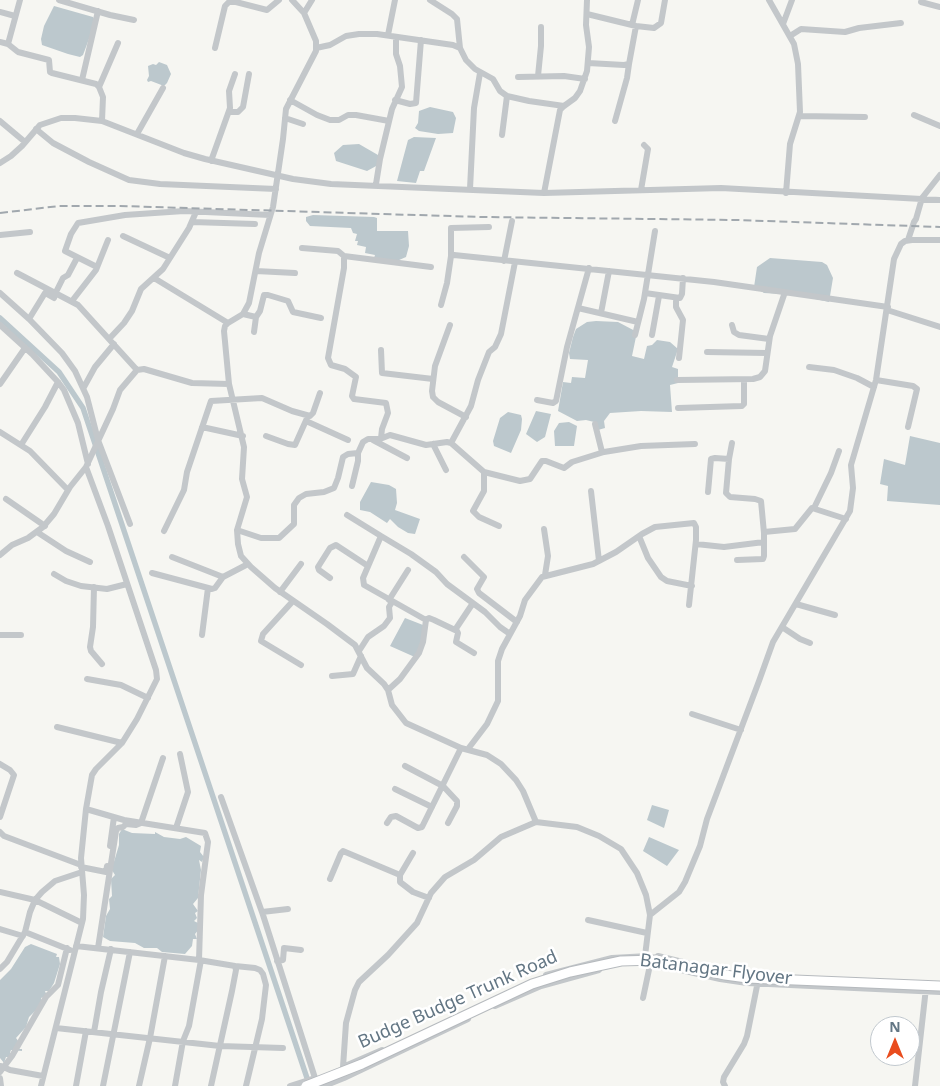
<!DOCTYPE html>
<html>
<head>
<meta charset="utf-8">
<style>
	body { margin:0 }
	#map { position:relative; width:940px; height:1086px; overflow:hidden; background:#f6f6f2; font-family:"Noto Sans",sans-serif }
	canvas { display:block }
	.north { position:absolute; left:870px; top:1016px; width:50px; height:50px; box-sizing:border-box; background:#fff; border:1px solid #c1c8ce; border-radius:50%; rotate:0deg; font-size:14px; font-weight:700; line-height:20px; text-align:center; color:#637684 }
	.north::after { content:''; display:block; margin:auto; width:18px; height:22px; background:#e94c1e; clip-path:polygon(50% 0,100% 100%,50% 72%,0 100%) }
</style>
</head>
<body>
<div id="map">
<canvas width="940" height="1086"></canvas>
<div class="north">N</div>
</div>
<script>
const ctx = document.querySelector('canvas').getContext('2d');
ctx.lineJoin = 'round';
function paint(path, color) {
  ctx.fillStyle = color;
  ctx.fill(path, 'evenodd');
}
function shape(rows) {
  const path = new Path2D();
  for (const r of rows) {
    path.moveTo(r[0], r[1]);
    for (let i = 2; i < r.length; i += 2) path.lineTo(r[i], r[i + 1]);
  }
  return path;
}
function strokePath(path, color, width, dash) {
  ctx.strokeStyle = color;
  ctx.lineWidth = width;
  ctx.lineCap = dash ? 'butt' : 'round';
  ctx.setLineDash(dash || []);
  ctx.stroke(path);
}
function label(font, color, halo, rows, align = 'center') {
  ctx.font = font + ' "Noto Sans",sans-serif';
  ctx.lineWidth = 5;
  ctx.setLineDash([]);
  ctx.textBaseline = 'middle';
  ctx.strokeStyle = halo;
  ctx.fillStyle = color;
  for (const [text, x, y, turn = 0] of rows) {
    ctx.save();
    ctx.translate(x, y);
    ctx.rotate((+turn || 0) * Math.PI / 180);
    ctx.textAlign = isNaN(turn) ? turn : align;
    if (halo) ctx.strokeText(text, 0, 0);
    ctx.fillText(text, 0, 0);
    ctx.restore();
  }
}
paint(shape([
	[54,6,93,17,94,19,92,31,83,55,80,57,68,54,42,45,41,39,44,26],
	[159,62,167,65,171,74,167,83,164,86,151,81,148,82,147,80,149,76,148,66,153,64,156,65],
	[430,107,453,112,456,118,453,133,438,134,419,131,415,128,418,123,419,111],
	[414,137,436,138,424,171,420,171,416,183,397,181,408,140],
	[359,144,378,155,378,165,367,171,336,161,334,153,343,145],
	[313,215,374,217,377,218,377,231,408,231,409,246,406,257,390,264,374,258,375,255,365,253,366,247,357,245,358,241,355,241,357,234,353,233,351,228,310,226,306,221,306,217],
	[770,258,822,262,827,265,833,278,829,302,797,295,764,293,754,287,757,267],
	[596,321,618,322,637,332,632,356,644,359,647,346,652,345,657,340,670,342,678,349,672,367,678,369,678,383,670,385,672,412,641,411,610,413,604,421,605,428,598,430,594,422,586,420,577,421,558,411,563,382,571,383,572,377,585,378,588,360,570,359,569,353,573,337,576,329,587,322],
	[536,411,551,414,545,437,537,442,526,434],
	[508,412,521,415,522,419,521,430,511,453,494,446,493,441,500,418],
	[569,422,577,426,574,446,555,446,554,431,559,423],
	[910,436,940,443,940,505,887,501,888,486,880,484,884,459,905,465],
	[371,482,389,485,396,489,397,503,395,510,420,519,415,534,408,533,398,527,390,519,387,523,370,512,360,510,360,502],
	[405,618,423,625,424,640,417,658,390,646],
	[652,805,669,810,664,828,647,820],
	[122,829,132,833,155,834,155,832,164,837,180,839,186,837,201,846,200,852,204,857,202,862,199,860,201,870,198,898,193,904,198,911,195,913,197,918,194,921,200,924,201,927,195,934,197,939,193,939,192,946,185,954,162,952,157,948,144,948,135,943,110,941,103,937,106,916,110,909,109,899,112,896,111,879,115,875,110,867,113,865,119,845,119,834],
	[649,837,679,850,667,866,643,851],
	[31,944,57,954,56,957,59,957,60,964,54,983,49,991,45,991,47,996,41,998,41,1005,29,1017,26,1027,16,1038,19,1042,15,1049,22,1049,22,1051,11,1050,10,1053,15,1057,6,1057,4,1063,0,1058,0,980,11,969,25,947]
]), '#bcc8cd');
strokePath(shape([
	[0,318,59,372,83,408,309,1084]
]), '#bcc8cd', 5.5);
strokePath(shape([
	[59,0,110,15,134,20],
	[292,0,304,13,316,41,316,51,286,109,283,139,273,207,259,253,249,303,243,314,228,323,225,326,224,331,229,384,244,447,242,479,247,497,237,530,238,544,241,556,251,567,275,588,327,624,355,645,367,668,384,684,388,690,392,705,406,723,461,748,487,755,501,764,516,780,523,791,536,822,577,827,599,836,621,849,637,873,646,895,650,915,645,956],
	[430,0,452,14,457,19,460,48],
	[769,0,794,44,798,64,800,112,790,144,786,193],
	[921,2,940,7],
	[0,12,15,16],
	[304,13,312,0],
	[587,14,636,26,654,28,661,23,665,0],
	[783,24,792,0],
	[632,25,638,0],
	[388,35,395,0],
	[790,36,801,29,845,32,859,28,901,23],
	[0,42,8,44,18,52,49,60,50,72,52,73,96,84,99,87,103,97,102,121],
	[8,44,20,0],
	[215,48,225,6,229,2,236,2,267,10,279,0],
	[316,48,330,45,346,36,359,34,377,34,453,45,460,48,466,60,475,69,493,79,500,91,507,96,529,101,564,106],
	[588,63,624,65,629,64,636,26],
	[538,76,541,46,541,27],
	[518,77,564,76,585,79],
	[82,80,98,11],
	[99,87,118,43],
	[290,100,317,115,330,120,339,120,348,115,356,115,389,121],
	[395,100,410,104,416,103,421,40],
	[229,112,238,112,243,107,249,74],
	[914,115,940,126],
	[799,116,865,117],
	[285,118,303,124],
	[0,121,25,142],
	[615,121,627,78,629,64],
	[36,129,53,143,89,162,129,180,160,184,276,189],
	[137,134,163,88],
	[502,135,507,96],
	[211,161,230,108,229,91,235,74],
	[0,163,11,156,22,146,40,125,61,118,75,118,102,121,184,153,205,159,293,179,331,184,544,193,721,188,940,200],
	[376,184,380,159,392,109,402,87,400,66,396,54,396,37],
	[470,189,474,108,480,73],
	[641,190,648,149,644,145],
	[544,193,560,110,564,106,575,98,580,91,587,71,589,47,586,25,587,0],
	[192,222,255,224],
	[0,235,30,232],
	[123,236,170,258],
	[908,240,914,222,916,219,922,198,940,175],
	[302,248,338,251,344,256,344,268,328,358,331,365,345,369,356,377,352,396,354,399,386,403,388,413,382,429,381,438],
	[344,256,431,267],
	[451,256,451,228,489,227],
	[504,261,512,221],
	[97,267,65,251,71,234,78,223,125,215,184,211,270,215],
	[256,271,295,273],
	[17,273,78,305,137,370],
	[154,278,228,323],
	[56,292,63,278,68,275,77,258],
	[0,293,29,319,62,353,75,371,87,397,98,440,130,524],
	[645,293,680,298,682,294,683,278],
	[676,298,676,307,683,320,679,358],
	[72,301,96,270,108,240],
	[441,305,447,283,451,256,454,255,714,282,888,307],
	[578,308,638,322],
	[887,310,940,327],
	[601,313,609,271],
	[243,314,256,317,254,332],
	[256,317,260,311,264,295,268,295,288,301,293,312,321,318],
	[29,319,45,293,54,298,56,292],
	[0,325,32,354,58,382,64,390,78,423,88,464],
	[450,325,435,366,432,391,433,397,438,402,466,417],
	[732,325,734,332,739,335,769,339],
	[635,335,644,299,655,231],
	[652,335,659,296],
	[109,339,124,323,132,311,141,289,163,269,189,228,196,212],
	[381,350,382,373,433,379],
	[707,352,767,353],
	[809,367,834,370,857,378,874,387],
	[677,380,753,379,760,377,765,371,770,336,785,292],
	[876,380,913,386,917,389,908,427],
	[0,384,25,348],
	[84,387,95,367,114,344],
	[537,400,553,403,556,401,567,347,589,268],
	[678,408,742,406,744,404,744,380],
	[306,421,348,440],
	[595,424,602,452],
	[202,427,243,436],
	[0,432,30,451,68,490],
	[266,436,288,444,295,445,308,416],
	[373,440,407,458],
	[451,443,471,406,478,380,489,352,495,347,501,334,515,262],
	[732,443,729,459,726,493,730,497,755,499,761,501,764,533],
	[433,444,446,470],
	[21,445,45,407,58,382],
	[484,472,484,491,473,511,479,517,499,526],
	[352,486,358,461,358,453],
	[591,491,599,561],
	[708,492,711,459,715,458,729,459],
	[6,499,45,526],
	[814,508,831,473,839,451],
	[347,515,381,536,363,578,364,585,426,620],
	[544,529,548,556,545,575],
	[237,530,261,538,279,538,294,524,294,505,299,498,306,494,324,492,334,488,338,478,343,457,348,454,358,453,363,442,368,439,380,439,390,435,426,445,447,442,451,443,484,472,520,481,530,479,542,461,546,461,564,468,572,462,604,452,641,446,695,444],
	[164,531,184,490,187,472,211,401,262,398,292,411,310,416,313,413,320,393],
	[37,532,66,551,90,562],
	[381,536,411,554,436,572,447,584,485,612,500,627,510,634],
	[639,536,648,558,661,577,667,581,692,586],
	[696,544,724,547,764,542],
	[0,555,12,545,28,538,43,527,54,514,70,487,86,467],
	[172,557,223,577],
	[464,557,484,577,477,589,479,593,517,622],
	[737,560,763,559,764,556,764,532,795,529,812,508,846,519],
	[152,573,212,589,215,588,223,577,248,564],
	[54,574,66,581,81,586,107,589,127,584],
	[330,578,319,570,318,567,330,548,336,545,368,566],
	[94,587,93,627,90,647,91,651,102,664],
	[280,592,301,564],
	[389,600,408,570],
	[293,601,263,634,261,641,301,665],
	[796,604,835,615],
	[782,627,800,639,810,643],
	[456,629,458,633,456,642,474,653],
	[0,635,21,635],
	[202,635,208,588],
	[359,651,368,637,384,626,390,618,389,607,392,602],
	[332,676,353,674,361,656],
	[87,679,121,685,148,698],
	[388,690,400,679,419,653,423,642,426,620,429,618,434,620,455,630,473,603],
	[692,714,741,730],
	[57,727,122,743],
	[468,749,487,724,498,701,498,661,502,649,520,616,525,600,542,577,593,564,616,552,642,534,655,527,694,523,696,527,696,540,689,605],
	[0,764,10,770,14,775,0,817],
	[405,766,443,786,457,801,457,806,448,823],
	[395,789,432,807],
	[221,797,263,915,315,1078],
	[86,809,124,820,205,833,208,842,201,895,199,960],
	[387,823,391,817,396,816,418,828,422,827,461,748],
	[176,828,188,792,180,754],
	[0,832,4,836,81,865],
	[110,846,114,817],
	[413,853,400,875,400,882,413,892,429,898],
	[81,867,106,872,107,866],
	[330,879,341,853,343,851,400,875],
	[0,892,35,900,82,923],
	[262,912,288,909],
	[650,915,679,892,685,882,700,846,707,819,759,681,773,642,850,511,853,488,851,465,876,380,894,259,901,244,905,241,912,240,940,240],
	[588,920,647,933],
	[0,929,23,936],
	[76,946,199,960,235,966,236,970,232,991,211,1086],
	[98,948,116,831,118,828,123,827,126,824,136,825,141,823,163,758],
	[70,950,25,932,30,912,35,900,42,892,55,881,82,872],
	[658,956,687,963],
	[277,961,283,960,284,948,301,950],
	[641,964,681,970,720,979,747,983,940,992],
	[235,966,255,968,260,970,263,974,266,985,262,1019,246,1086],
	[0,969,7,962,25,932],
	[546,975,612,958,648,956],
	[643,998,650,965],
	[495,1006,541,986,599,970],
	[56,1028,220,1046,283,1048],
	[94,1032,101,992,111,949],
	[1,1066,10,1070,43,1076],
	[345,1066,382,1050],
	[343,1067,346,1023,355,990,359,982,388,955,417,923,431,893,445,877,474,860,501,837,536,822],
	[0,1072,12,1056,46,997,58,985,67,948],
	[0,1078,1,1086],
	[41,1086,83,919,84,895,81,858,86,809,92,775,96,769,122,743,137,719,157,679,156,670,108,526,86,467,113,409,120,390,137,370,144,369,192,383,229,384],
	[76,1086,86,1031],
	[103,1086,130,952],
	[139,1086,150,1038,165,956],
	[175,1086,183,1041,189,1026,201,960],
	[290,1086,315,1078],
	[324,1086,344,1078,468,1019],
	[725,1086,723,1082,724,1077,744,1044,747,1036,758,981],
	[915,1086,926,988]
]), '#c3c7ca', 6);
strokePath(shape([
	[0,213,59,206,120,206,481,217,737,220,940,227]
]), '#a1a8ae', 2, [8, 4]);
const majorBridge = shape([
	[306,1086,362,1064,532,984,570,972,621,961,656,960,725,975,747,978,940,986]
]);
strokePath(majorBridge, '#b6babe', 11, []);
strokePath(majorBridge, '#fff', 9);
label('18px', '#637684', '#fff', [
	["Batanagar Flyover",716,970,7],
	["Budge Budge Trunk Road",458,1000,-24]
]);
</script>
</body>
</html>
